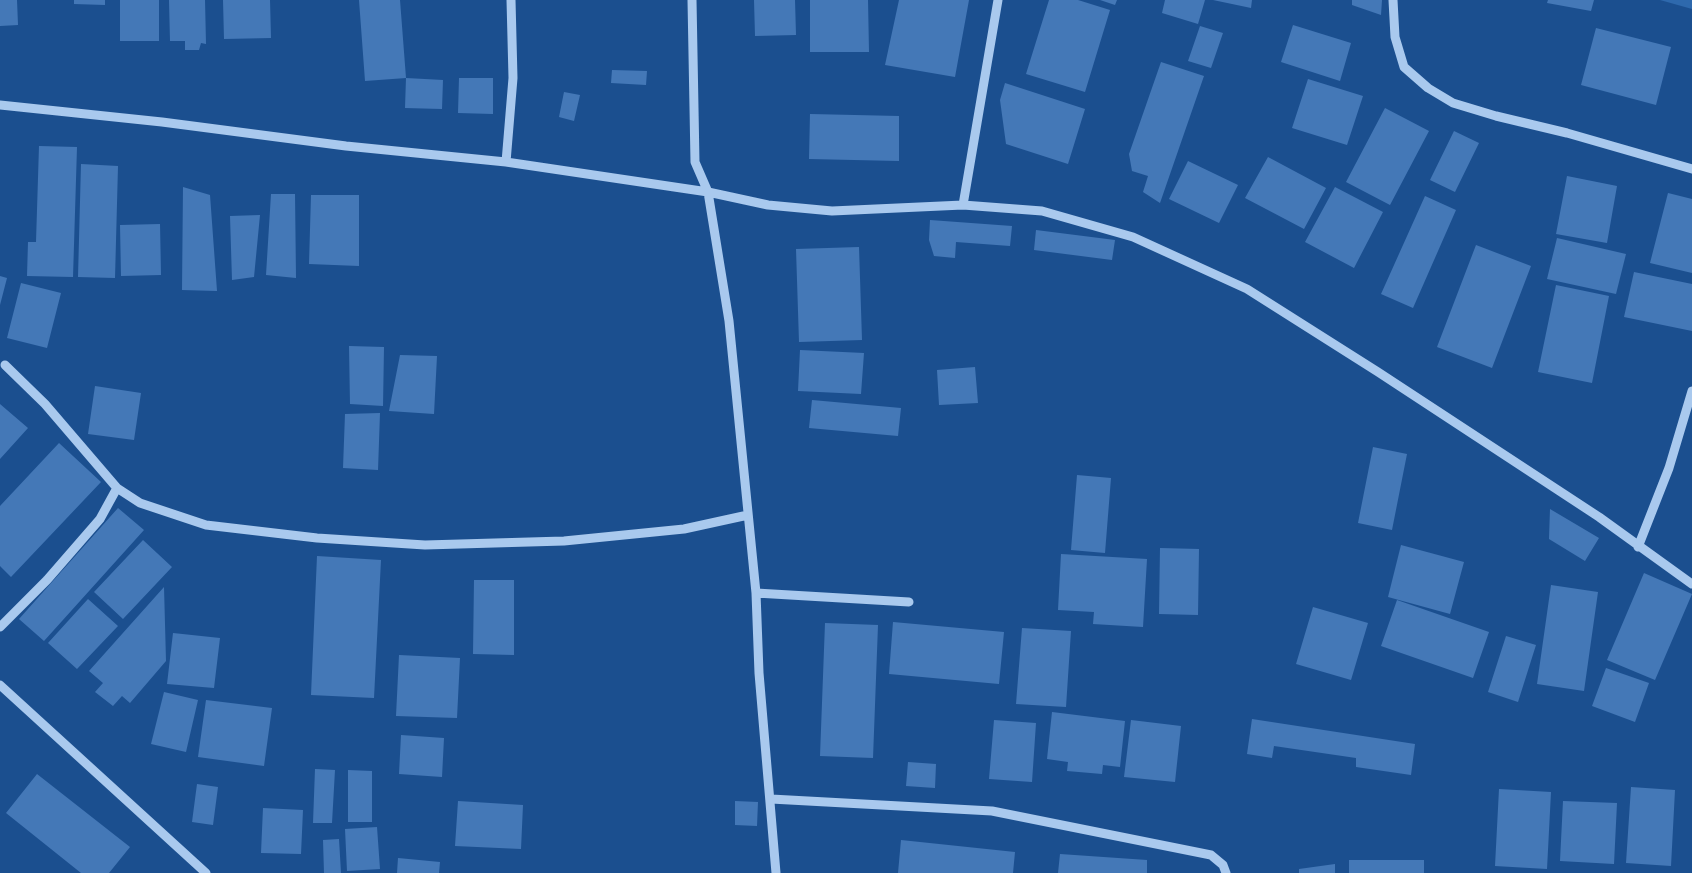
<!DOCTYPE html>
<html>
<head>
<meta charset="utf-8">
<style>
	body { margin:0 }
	canvas { display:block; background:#1b4f8f }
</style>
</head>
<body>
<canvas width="1692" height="873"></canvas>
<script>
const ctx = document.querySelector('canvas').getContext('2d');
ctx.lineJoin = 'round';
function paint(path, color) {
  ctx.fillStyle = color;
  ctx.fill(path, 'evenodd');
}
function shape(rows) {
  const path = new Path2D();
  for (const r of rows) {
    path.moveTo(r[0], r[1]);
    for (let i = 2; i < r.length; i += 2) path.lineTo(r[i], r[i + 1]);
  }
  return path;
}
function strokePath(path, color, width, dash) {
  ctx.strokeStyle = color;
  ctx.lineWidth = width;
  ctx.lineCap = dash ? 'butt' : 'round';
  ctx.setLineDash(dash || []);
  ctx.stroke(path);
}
paint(shape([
	[1660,0,1692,0,1692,9]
]), '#2e69ad');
paint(shape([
	[0,0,17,0,18,25,0,26],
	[74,0,105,0,105,5,74,4],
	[120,0,159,0,159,41,120,41],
	[169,0,205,0,206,44,201,43,199,50,185,50,185,41,170,41],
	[223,0,270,0,271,38,224,39],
	[359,0,400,0,406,78,365,81],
	[754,0,795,0,796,35,755,36],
	[810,0,868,0,869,52,810,52],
	[899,0,969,0,955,77,885,65],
	[1049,0,1078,0,1110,10,1085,92,1026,74],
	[1100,0,1117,0,1115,5],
	[1165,0,1205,0,1198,24,1162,13],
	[1213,0,1252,0,1251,8],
	[1352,0,1382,0,1381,15,1352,5],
	[1548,0,1594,0,1591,11,1547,3],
	[1293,25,1351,43,1340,81,1281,62],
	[1200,26,1223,33,1211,68,1188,61],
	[1596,28,1671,47,1656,105,1581,85],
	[1161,62,1204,76,1160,203,1143,192,1148,176,1132,171,1129,154],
	[612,70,647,71,646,85,611,83],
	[406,78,443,80,442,109,405,108],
	[459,78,493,78,493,114,458,113],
	[1308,79,1363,96,1347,145,1292,128],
	[1005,83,1085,109,1068,164,1006,144,1000,100],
	[564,92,580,95,574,121,559,117],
	[1385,108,1429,131,1390,205,1346,182],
	[810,114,899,116,899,161,809,159],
	[1454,131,1479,143,1455,192,1430,180],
	[39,146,77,147,73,277,27,276,28,242,36,242],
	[1268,157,1326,188,1304,229,1245,198],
	[1188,161,1238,185,1219,223,1169,199],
	[81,164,118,166,115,278,78,277],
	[1567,176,1617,186,1607,243,1556,234],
	[183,187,210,195,217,291,182,290],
	[1335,187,1383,212,1354,268,1305,242],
	[1668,193,1692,199,1692,273,1650,263],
	[271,194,295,194,296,278,266,275],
	[311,195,359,195,359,266,309,264],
	[1425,196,1456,210,1413,308,1381,294],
	[260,215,254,277,232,280,230,216],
	[930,220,1012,226,1010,246,956,242,955,258,934,256,929,240],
	[160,224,161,275,121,276,120,225],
	[1036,230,1115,240,1112,260,1034,250],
	[1557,238,1626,254,1616,294,1547,279],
	[1476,245,1531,266,1492,368,1437,347],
	[859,247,862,340,799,342,796,249],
	[1634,272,1692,284,1692,331,1624,317],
	[0,276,7,278,0,305],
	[21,283,61,293,47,348,7,338],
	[1556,285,1609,296,1592,383,1538,372],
	[349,346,384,347,383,406,350,404],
	[800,350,864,353,861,394,798,391],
	[400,355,437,356,434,414,389,411],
	[975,367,978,403,939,405,937,370],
	[95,386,141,393,134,440,88,434],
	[812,400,901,408,898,436,809,428],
	[0,404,28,428,0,459],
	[380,413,378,470,343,468,345,414],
	[59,443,101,482,11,577,0,566,0,506],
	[1373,447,1407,454,1392,530,1358,523],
	[1077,475,1111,478,1105,553,1071,550],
	[118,508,144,530,44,641,19,619],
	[1550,509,1599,538,1585,561,1549,539],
	[143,540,172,567,123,619,94,592],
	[1401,545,1464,562,1450,614,1388,597],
	[1160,548,1199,549,1198,615,1159,614],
	[1061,554,1147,559,1143,627,1093,624,1094,612,1058,610],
	[317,556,381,560,374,698,311,695],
	[1644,573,1692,594,1655,680,1607,660],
	[474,580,514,580,514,655,473,654],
	[1551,585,1598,592,1584,691,1537,684],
	[164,587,166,661,130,703,122,696,113,706,95,692,103,683,89,671],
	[88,599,118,626,77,669,48,643],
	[1397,600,1489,632,1473,678,1381,646],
	[1313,607,1368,623,1351,680,1296,664],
	[893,622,1004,632,999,684,889,674],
	[825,623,878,625,873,758,820,756],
	[1022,628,1071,631,1066,707,1016,704],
	[173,633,220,638,214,688,167,684],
	[1506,636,1536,645,1518,702,1488,692],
	[399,655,460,658,457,718,396,716],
	[1606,668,1649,683,1635,722,1592,706],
	[164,692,198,700,186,752,151,744],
	[206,700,272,708,264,766,198,757],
	[1052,712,1125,721,1120,767,1103,765,1102,774,1067,771,1068,762,1047,759],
	[1252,719,1415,744,1411,775,1356,767,1356,758,1274,746,1272,758,1247,754],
	[994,720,1036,723,1032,782,989,779],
	[1131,720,1181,726,1175,782,1124,777],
	[401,735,444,738,442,777,399,774],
	[908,762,936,764,935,788,906,786],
	[315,769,335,770,332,823,313,823],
	[348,770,372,771,372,822,348,822],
	[37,774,130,847,109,873,81,873,6,813],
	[197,784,218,787,213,825,192,822],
	[1631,787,1675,790,1671,866,1626,863],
	[1499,789,1551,792,1547,869,1495,866],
	[458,801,523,805,521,849,455,846],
	[735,801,758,802,757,826,735,825],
	[1563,801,1617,803,1614,864,1560,861],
	[263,808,303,810,301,854,261,853],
	[377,827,380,869,347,871,345,829],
	[339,839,341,873,324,873,323,840],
	[901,840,1015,852,1013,873,898,873],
	[1060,854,1147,860,1147,873,1058,873],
	[398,858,440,862,439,873,397,873],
	[1349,860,1424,860,1424,873,1349,873],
	[1335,864,1335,873,1299,873,1299,869]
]), '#4478b7');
strokePath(shape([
	[692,0,695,162,708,192,729,321,756,593,759,673,776,873],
	[1393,0,1395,37,1404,67,1428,88,1453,103,1496,116,1567,133,1692,169],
	[0,105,162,122,346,146,506,162,708,192,768,205,832,211,963,205,1042,211,1133,237,1247,289,1378,372,1599,517,1692,584],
	[506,162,513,78,511,0],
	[963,205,998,0],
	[5,365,45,404,117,488,140,503,206,525,317,538,425,545,564,541,684,529,748,515],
	[1638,547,1669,468,1692,391],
	[756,593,909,602],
	[0,627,47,580,100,519,117,488],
	[0,685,206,873],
	[771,799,992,811,1211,855,1223,865,1226,873]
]), '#a9c9ee', 9);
</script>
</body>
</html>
